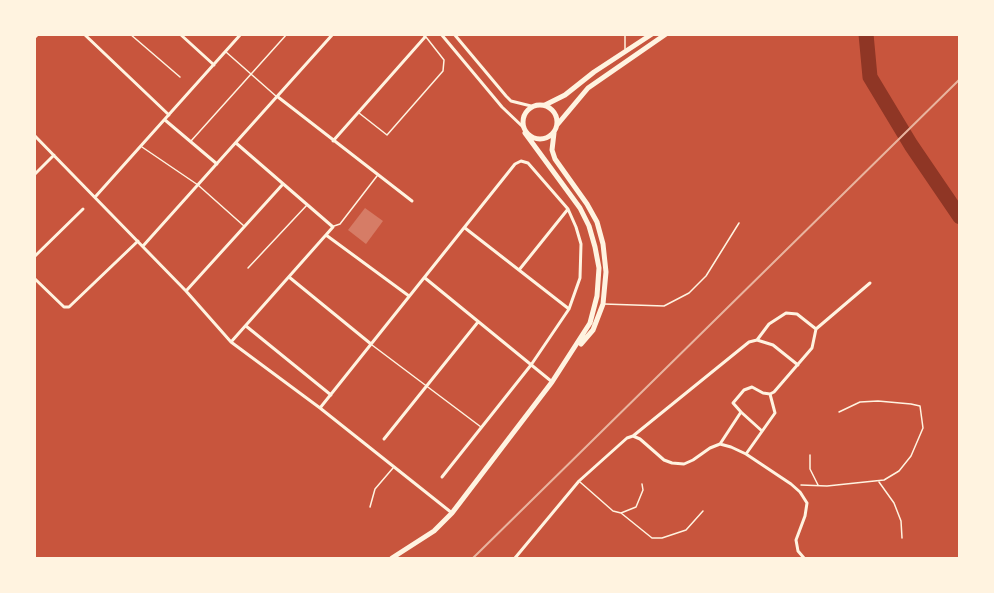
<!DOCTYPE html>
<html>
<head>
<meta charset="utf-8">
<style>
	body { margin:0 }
	#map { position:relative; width:994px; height:593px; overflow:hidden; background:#c8553d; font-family:"Varela Round",sans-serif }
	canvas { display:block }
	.frame { position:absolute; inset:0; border:36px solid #fff3e0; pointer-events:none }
</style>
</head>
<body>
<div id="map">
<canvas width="994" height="593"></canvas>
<div class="frame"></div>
</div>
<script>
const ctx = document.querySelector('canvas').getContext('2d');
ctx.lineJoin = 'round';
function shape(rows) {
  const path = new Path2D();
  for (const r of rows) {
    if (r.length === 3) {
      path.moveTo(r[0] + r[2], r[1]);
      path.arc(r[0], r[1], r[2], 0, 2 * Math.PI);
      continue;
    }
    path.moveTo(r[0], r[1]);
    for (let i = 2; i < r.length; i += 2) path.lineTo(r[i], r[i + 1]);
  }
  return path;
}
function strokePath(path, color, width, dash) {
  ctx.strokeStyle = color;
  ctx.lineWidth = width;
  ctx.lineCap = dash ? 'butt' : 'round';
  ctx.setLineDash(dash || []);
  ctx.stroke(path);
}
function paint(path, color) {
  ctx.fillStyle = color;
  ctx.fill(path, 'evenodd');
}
strokePath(shape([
	[866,34,870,77,911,145,960,217]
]), '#8f3625', 15);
paint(shape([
	[365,208,383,221,366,244,348,230]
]), '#d67c66');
strokePath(shape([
	[810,455,810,469,818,485],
	[879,482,894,503,901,521,902,538],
	[801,485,827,486,884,480,899,471,911,456,923,428,920,406,911,404,878,401,860,402,839,412]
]), '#fff3e0', 1.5);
strokePath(shape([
	[130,34,180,77],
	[625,49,625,34],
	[226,52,277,97],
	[359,113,387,135,443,71,444,60,426,37],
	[191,141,287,34],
	[142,147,198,185,244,226],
	[334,226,340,224,377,176],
	[248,268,307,205],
	[604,304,664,306,689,293,706,276,739,223],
	[372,345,481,427],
	[580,482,613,511,621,513,636,507,643,490,642,484],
	[370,507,375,489,393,468],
	[621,513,652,538,662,538,686,530,703,511]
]), '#fff3e0', 1.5);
strokePath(shape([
	[84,34,169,115],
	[180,34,214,65],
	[441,34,502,107,523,127],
	[454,34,506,96,511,101,531,106],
	[34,38,38,34],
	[278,97,412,201],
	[165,120,217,164],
	[34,135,186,291,231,342,320,408,452,513],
	[333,141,425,37,424,34],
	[34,175,54,155],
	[96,196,241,34],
	[465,228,569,309],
	[326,235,409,296],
	[143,246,333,34],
	[34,257,83,209],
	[519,270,568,209],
	[289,277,371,344],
	[34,278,64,307,69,307,138,241],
	[425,278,551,381],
	[186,291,283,184],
	[246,326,331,395],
	[757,340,769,324,786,313,797,314,816,329],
	[231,342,333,227,236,143],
	[320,408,515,164,521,161,528,163,568,209,576,227,581,244,580,278,569,309,531,365,442,477],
	[741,412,733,403,744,390,752,387,763,393,770,394,774,392,812,348,816,329,870,283],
	[633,436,749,342,757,340,773,345,798,365],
	[384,439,478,322],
	[720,444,741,412,762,431],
	[746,454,775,413,770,394],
	[515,558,579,481,627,438,633,436,640,439,664,460,672,463,684,464,693,460,710,448,720,444,731,447,746,454,791,484,800,492,807,503,805,516,796,540,798,551,804,558]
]), '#fff3e0', 3);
strokePath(shape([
	[540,122,17],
	[545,105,565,95,594,72,652,34],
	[557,125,588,88,666,34],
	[554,133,552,150,555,159,587,204,597,222,603,244,606,272,603,304,593,330,581,344],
	[392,558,434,531,452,513,552,382,590,323,597,296,599,268,595,247,589,226,580,208,525,133]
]), '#fff3e0', 5);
strokePath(shape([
	[473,558,960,79]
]), '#e9b49f', 2);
</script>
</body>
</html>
